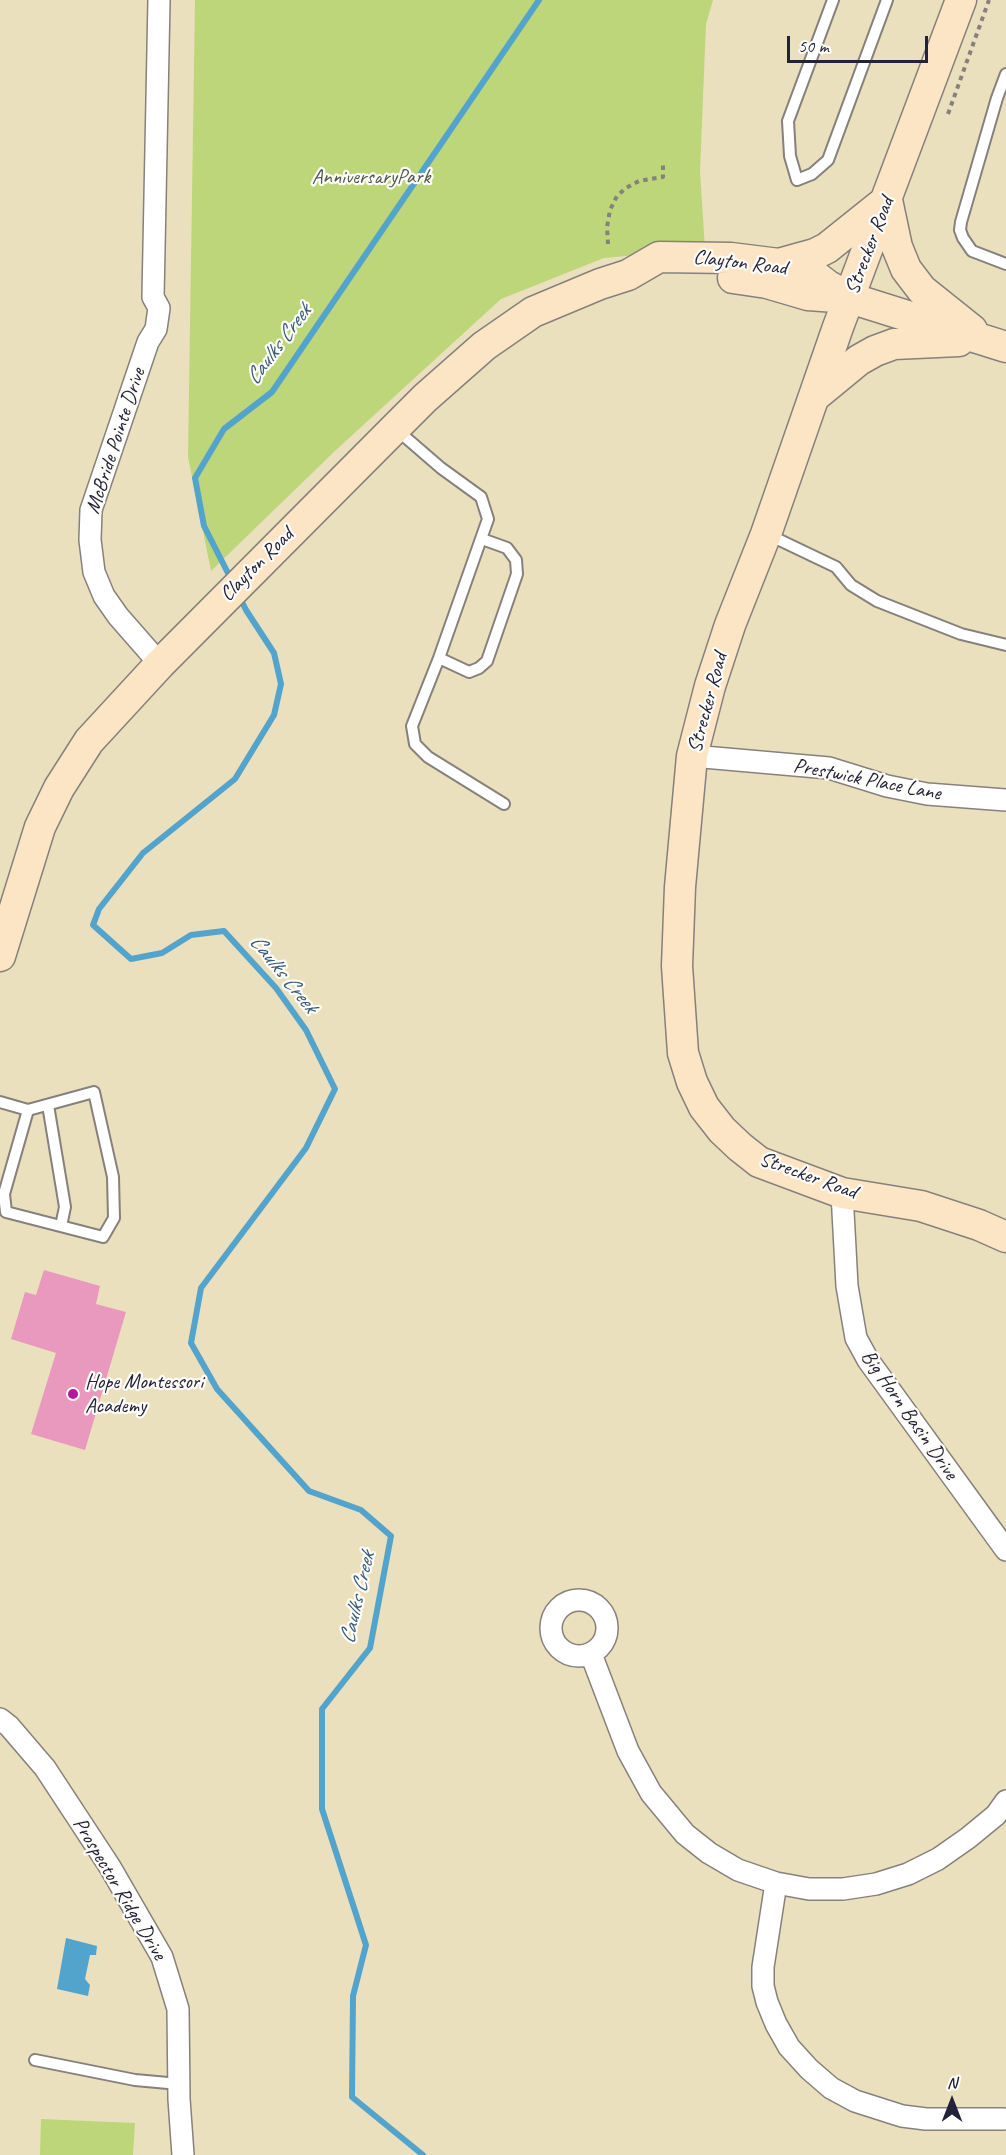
<!DOCTYPE html>
<html>
<head>
<meta charset="utf-8">
<style>
	body { margin:0 }
	#map { position:relative; width:1006px; height:2155px; overflow:hidden; background:#ebe0bd; font-family:Caveat,sans-serif }
	canvas { display:block }
	.north { position:absolute; left:922px; top:2071px; width:60px; height:60px; -webkit-text-stroke:4px #fdfcf7; paint-order:stroke; rotate:0deg; font-size:16px; font-weight:700; line-height:24px; text-align:center; color:#22223b }
	.north::after { content:''; display:block; margin:auto; width:21px; height:27px; background:#22223b; clip-path:polygon(50% 0,100% 100%,50% 72%,0 100%) }
	.scale { position:absolute; left:787px; top:36px; width:141px; height:27px; box-sizing:border-box; border:3px solid #22223b; border-top:0; padding-left:8px; font-size:18px; line-height:21px; white-space:nowrap; color:#22223b; -webkit-text-stroke:4px #fdfcf7; paint-order:stroke }
</style>
</head>
<body>
<div id="map">
<canvas width="1006" height="2155"></canvas>
<div class="north">N</div>
<div class="scale">50 m</div>
</div>
<script>
const ctx = document.querySelector('canvas').getContext('2d');
ctx.lineJoin = 'round';
function paint(path, color) {
  ctx.fillStyle = color;
  ctx.fill(path, 'evenodd');
}
function shape(rows) {
  const path = new Path2D();
  for (const r of rows) {
    if (r.length === 3) {
      path.moveTo(r[0] + r[2], r[1]);
      path.arc(r[0], r[1], r[2], 0, 2 * Math.PI);
      continue;
    }
    path.moveTo(r[0], r[1]);
    for (let i = 2; i < r.length; i += 2) path.lineTo(r[i], r[i + 1]);
  }
  return path;
}
function strokePath(path, color, width, dash) {
  ctx.strokeStyle = color;
  ctx.lineWidth = width;
  ctx.lineCap = dash ? 'butt' : 'round';
  ctx.setLineDash(dash || []);
  ctx.stroke(path);
}
function label(font, color, halo, rows, align = 'center') {
  ctx.font = font + ' Caveat,sans-serif';
  ctx.lineWidth = 4.5;
  ctx.setLineDash([]);
  ctx.textBaseline = 'middle';
  ctx.strokeStyle = halo;
  ctx.fillStyle = color;
  for (const [text, x, y, turn = 0] of rows) {
    ctx.save();
    ctx.translate(x, y);
    ctx.rotate((+turn || 0) * Math.PI / 180);
    ctx.textAlign = isNaN(turn) ? turn : align;
    if (halo) ctx.strokeText(text, 0, 0);
    ctx.fillText(text, 0, 0);
    ctx.restore();
  }
}
paint(shape([
	[195,0,713,0,706,24,700,171,705,249,604,258,501,299,336,450,211,571,188,457],
	[41,2119,135,2123,133,2155,40,2155]
]), '#bdd67a');
paint(shape([
	[66,1938,97,1946,96,1955,90,1955,85,1979,90,1985,88,1996,57,1989]
]), '#52a4cd');
strokePath(shape([
	[232,581,204,526,195,478,224,429,272,392,539,0],
	[239,596,246,610,274,653,281,684,274,715,235,779,143,853,99,909,93,925,131,959,162,953,191,935,224,931,276,988,306,1030,335,1089,306,1148,201,1288,191,1343,217,1389,309,1491,361,1510,391,1536,370,1648,322,1709,322,1809,366,1945,353,1996,352,2097,423,2155]
]), '#52a4cd', 6);
paint(shape([
	[44,1270,100,1286,96,1304,126,1312,85,1450,31,1434,56,1353,11,1339,25,1292,36,1295]
]), '#e998be');
const lane = shape([
	[833,0,788,121,790,156,797,180,812,174,828,160,887,0],
	[1006,74,997,98,961,222,960,230,963,238,972,251,1006,264],
	[397,430,441,468,481,497,488,519,439,658,412,726,415,744,428,757,504,804],
	[769,535,836,567,851,585,877,601,961,634,1006,645],
	[439,658,469,672,479,668,487,661,517,574,516,560,507,548,482,539],
	[0,1102,28,1110,94,1092,113,1177,114,1218,103,1237,6,1212,4,1194,28,1110],
	[48,1105,65,1207,61,1226],
	[35,2060,135,2080,179,2084]
]);
const street = shape([
	[159,0,153,297,159,308,156,329,148,342,91,510,90,540,94,572,104,596,118,616,160,664],
	[692,756,829,768,887,786,927,794,1006,800],
	[842,1193,847,1286,856,1338,868,1360,1006,1550],
	[579,1628,28],
	[591,1654,628,1751,651,1793,685,1834,709,1853,738,1870,776,1883,809,1889,843,1889,876,1884,908,1874,938,1859,968,1838,996,1815,1006,1801],
	[0,1719,9,1726,45,1768,110,1867,162,1957,178,2009,179,2099,183,2155],
	[776,1883,763,1967,763,1986,767,2002,776,2024,789,2047,809,2069,831,2088,855,2101,902,2116,926,2119,1004,2119]
]);
const secondary = shape([
	[961,0,838,327,766,534,730,625,710,686,692,756,680,887,677,966,683,1053,692,1082,704,1107,722,1130,740,1147,759,1162,842,1193,921,1206,979,1225,1006,1237],
	[779,264,815,254,827,248,887,200,897,247,906,269,922,290,972,330],
	[733,278,767,283,808,295,850,298,1006,347],
	[814,397,859,360,875,351,894,344,959,341],
	[0,956,40,827,59,788,89,741,160,664,395,428,425,398,484,346,533,312,600,284,628,275,659,257,731,258,779,264,814,275,827,285,850,298]
]);
strokePath(lane, '#86817c', 14);
strokePath(street, '#86817c', 24);
strokePath(secondary, '#86817c', 33);
strokePath(shape([
	[948,114,989,0],
	[608,244,607,227,610,210,617,196,626,188,639,181,663,177,663,165]
]), '#86817c', 4, [4.5, 4.5]);
strokePath(lane, '#fff', 10);
strokePath(street, '#fff', 21);
strokePath(secondary, '#fce5c4', 30);
for (const [x, y, r, color] of [
	[73,1394,6,"#b5179e"]
]) {
  const dot = new Path2D();
  dot.arc(x, y, r, 0, 2 * Math.PI);
  ctx.fillStyle = color;
  ctx.fill(dot);
  strokePath(dot, '#fdfcf7', 2);
}
label('21px', '#50584e', '#fdfcf7', [
	["AnniversaryPark",371,177]
]);
label('21px', '#22223b', '#fdfcf7', [
	["Strecker Road",870,246,-69],
	["Clayton Road",740,263,7],
	["McBride Pointe Drive",116,441,-72],
	["Clayton Road",257,565,-45],
	["Strecker Road",708,703,-75],
	["Prestwick Place Lane",867,780,11],
	["Strecker Road",808,1176,20],
	["Big Horn Basin Drive",909,1415,55],
	["Prospector Ridge Drive",119,1889,59]
]);
label('21px', '#22223b', '#fdfcf7', [
	["Hope Montessori",85,1382],
	["Academy",85,1406]
], 'left');
label('italic 22px', '#385c7d', '#fdfcf7', [
	["Caulks Creek",279,345,-53],
	["Caulks Creek",283,974,51],
	["Caulks Creek",358,1598,-77]
]);
</script>
</body>
</html>
